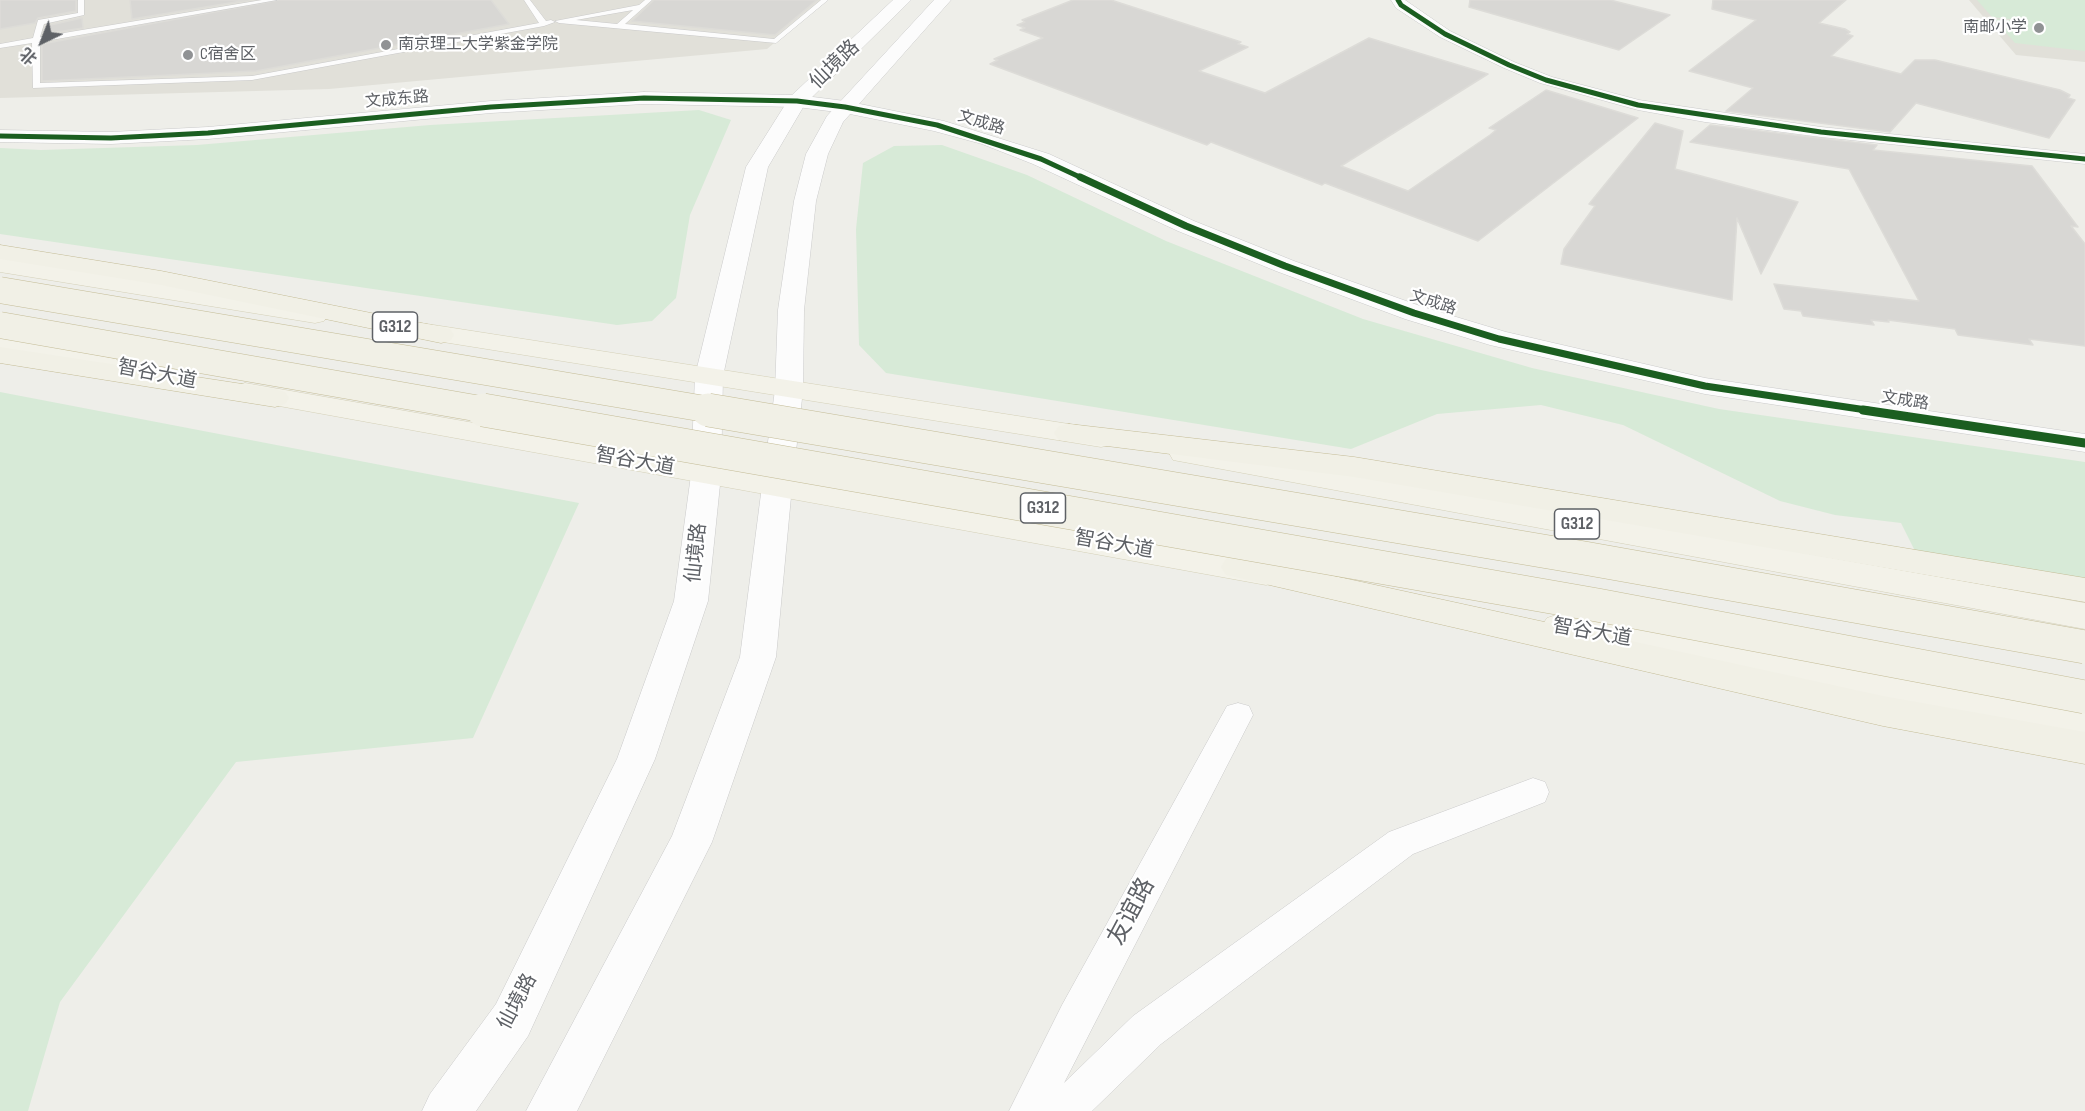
<!DOCTYPE html>
<html>
<head>
<meta charset="utf-8">
<style>
	body { margin:0 }
	#map { position:relative; width:2085px; height:1111px; overflow:hidden; background:#eeeee9; font-family:"Sofia Sans Condensed","Noto Sans SC",sans-serif }
	canvas { display:block }
	.north { position:absolute; left:12px; top:12px; width:60px; height:60px; -webkit-text-stroke:4px #fff; paint-order:stroke; rotate:223deg; font-size:16px; font-weight:700; line-height:24px; text-align:center; color:#5e6166 }
	.north::after { content:''; display:block; margin:auto; width:21px; height:27px; background:#5e6166; clip-path:polygon(50% 0,100% 100%,50% 72%,0 100%) }
</style>
</head>
<body>
<div id="map">
<canvas width="2085" height="1111"></canvas>
<div class="north">北</div>
</div>
<script>
const ctx = document.querySelector('canvas').getContext('2d');
ctx.lineJoin = 'round';
function paint(path, color) {
  ctx.fillStyle = color;
  ctx.fill(path, 'evenodd');
}
function shape(rows) {
  const path = new Path2D();
  for (const r of rows) {
    path.moveTo(r[0], r[1]);
    for (let i = 2; i < r.length; i += 2) path.lineTo(r[i], r[i + 1]);
  }
  return path;
}
function strokePath(path, color, width, dash) {
  ctx.strokeStyle = color;
  ctx.lineWidth = width;
  ctx.lineCap = dash ? 'butt' : 'round';
  ctx.setLineDash(dash || []);
  ctx.stroke(path);
}
function label(font, color, halo, rows, align = 'center') {
  ctx.font = font + ' "Sofia Sans Condensed","Noto Sans SC",sans-serif';
  ctx.lineWidth = 4.5;
  ctx.setLineDash([]);
  ctx.textBaseline = 'middle';
  ctx.strokeStyle = halo;
  ctx.fillStyle = color;
  for (const [text, x, y, turn = 0] of rows) {
    ctx.save();
    ctx.translate(x, y);
    ctx.rotate((+turn || 0) * Math.PI / 180);
    ctx.textAlign = isNaN(turn) ? turn : align;
    if (halo) ctx.strokeText(text, 0, 0);
    ctx.fillText(text, 0, 0);
    ctx.restore();
  }
}
paint(shape([
	[0,0,825,0,767,49,329,89,0,98],
	[1969,0,2085,0,2085,62,2016,55]
]), '#e1e0d9');
paint(shape([
	[1977,0,2085,0,2085,51,2015,43,1994,19,2034,22,1992,17],
	[699,110,731,120,690,215,676,298,652,321,617,325,0,234,0,148,41,150,197,145,430,125],
	[942,145,1027,175,1166,241,1363,319,1532,368,1719,409,2085,462,2085,583,1921,563,1901,523,1835,515,1780,501,1623,425,1541,405,1437,414,1351,449,886,373,859,345,856,229,863,163,894,146],
	[0,392,579,503,473,738,236,762,60,1002,28,1111,0,1111]
]), '#d7ead7');
const building = shape([
	[0,0,76,0,76,11,38,18,35,23,0,29,0,0],
	[130,0,248,0,132,19,130,0],
	[279,0,491,0,509,24,256,71,42,81,42,44,279,0],
	[654,0,817,0,775,35,632,21,654,0],
	[1073,0,1111,0,1241,42,1238,44,1248,47,1199,71,1265,93,1369,38,1488,74,1341,166,1408,191,1490,135,1496,130,1489,128,1546,90,1638,118,1478,241,1325,183,1322,185,1211,142,1207,145,990,64,998,60,994,59,1043,38,1020,30,1025,28,1017,25,1025,22,1022,20,1073,0],
	[1470,0,1610,0,1670,15,1619,50,1469,7,1470,0],
	[1713,0,1846,0,1819,23,1845,29,1850,32,1847,34,1853,36,1831,56,1901,74,1915,60,1935,60,2060,90,2070,95,2068,98,2075,100,2049,138,1916,103,1890,132,1726,111,1753,88,1689,71,1756,20,1712,9,1713,0],
	[82,18,83,28,43,34,46,26,82,18],
	[1655,123,1683,131,1675,169,1798,202,1761,274,1737,218,1732,300,1561,264,1564,249,1595,206,1589,204,1655,123],
	[1710,125,1877,145,1873,150,2032,166,2078,227,2071,226,2085,244,2085,346,2029,339,2033,345,1958,335,1955,329,1888,320,1889,322,1871,320,1874,325,1803,316,1801,311,1784,309,1774,284,1919,301,1849,169,1690,142,1710,125]
]);
paint(building, '#d8d7d4');
strokePath(building, '#dddcd8', 1.5);
const service = shape([
	[78,0,84,0,84,15,44,24,40,37,262,0,277,0,40,42,40,83,252,76,539,23,524,0,530,0,546,21,551,20,555,22,544,26,252,80,33,88,32,43,0,48,0,44,33,38,38,20,78,13,78,0],
	[645,0,652,0,625,24,774,39,821,0,828,0,776,43,559,23,555,21,639,5,645,0],
	[633,10,617,24,576,20,633,10]
]);
const minor = shape([
	[1391,0,1405,0,1450,31,1514,62,1552,77,1639,100,1821,127,2085,154,2085,164,1821,137,1705,122,1638,110,1540,83,1504,68,1440,37,1396,8,1391,0],
	[1238,703,1249,706,1253,715,1064,1083,1133,1016,1389,832,1533,778,1545,782,1549,792,1545,802,1413,854,1161,1044,1092,1111,1009,1111,1062,1005,1227,706,1238,703]
]);
const tertiary = shape([
	[644,92,797,95,845,101,944,121,1049,154,1194,221,1294,261,1423,307,1506,332,1705,378,2085,434,2085,452,1705,394,1490,345,1405,319,1276,271,1178,231,1033,164,982,144,934,131,845,113,797,107,644,104,491,113,208,139,111,144,0,142,0,130,111,132,208,127,491,101,644,92],
	[706,465,717,468,721,475,708,601,655,759,528,1036,476,1111,422,1111,430,1094,496,1004,617,759,674,601,691,475,695,468,706,465],
	[777,476,788,479,792,486,776,657,712,842,577,1111,526,1111,672,836,740,657,762,486,766,479,777,476]
]);
const secondary = shape([
	[893,0,911,0,805,104,768,167,723,376,721,475,717,482,706,485,695,482,691,475,695,376,746,167,790,97,893,0],
	[934,0,951,0,843,122,828,154,816,201,804,310,803,390,792,486,788,493,777,496,766,493,762,486,775,390,778,310,794,201,806,154,827,116,934,0]
]);
const primary = shape([
	[0,258,315,307,324,309,328,315,324,321,315,323,0,272,0,258],
	[408,321,1101,429,1111,431,1116,438,1111,445,1101,447,399,335,395,329,399,323,408,321],
	[0,336,106,357,116,359,120,365,116,371,106,373,0,352,0,336],
	[245,383,1266,561,1278,564,1283,573,1278,582,1266,585,235,398,231,392,235,386,245,383],
	[1184,443,2085,603,2085,629,1173,460,1169,453,1173,446,1184,443],
	[1559,614,2085,709,2085,739,1547,636,1541,627,1547,618,1559,614]
]);
const trunk = shape([
	[0,245,161,271,441,327,450,329,454,335,450,341,441,343,161,285,0,259,0,245],
	[0,347,275,389,285,392,289,398,285,404,275,407,0,363,0,347],
	[1069,424,1354,457,2085,578,2085,602,1354,477,1059,440,1054,433,1059,426,1069,424],
	[1238,555,1883,696,2085,732,2085,764,1883,726,1226,575,1221,567,1226,559,1238,555]
]);
strokePath(service, '#cacaca', 1);
strokePath(minor, '#cacaca', 1);
strokePath(tertiary, '#cacaca', 1);
strokePath(secondary, '#cbcbcb', 1);
strokePath(primary, '#d4d0b8', 1);
strokePath(trunk, '#c4bc97', 1);
paint(service, '#fcfcfc');
paint(minor, '#fcfcfc');
paint(tertiary, '#fcfcfc');
paint(secondary, '#fcfcfc');
paint(primary, '#f3f2e9');
paint(trunk, '#f1f0e6');
const trunkBridgeFar1 = shape([
	[0,290,717,411],
	[0,325,492,411]
]);
const trunkBridge = shape([
	[483,410,1597,605,2085,697],
	[708,410,1584,558,2085,647]
]);
strokePath(trunkBridgeFar1, '#c4bc97', 27, []);
strokePath(trunkBridge, '#c4bc97', 34, []);
strokePath(trunkBridgeFar1, '#f1f0e6', 26);
strokePath(trunkBridge, '#f1f0e6', 33);
strokePath(shape([
	[1398,0,1401,5,1445,34,1509,65,1546,80,1638,105,1821,132,2085,159],
	[0,136,111,138,208,133,491,107,644,98,797,101,845,107,937,125,1041,159,1084,179]
]), '#1b5e20', 5);
strokePath(shape([
	[1080,177,1186,226,1285,266,1414,313,1499,339,1705,386,1873,411]
]), '#1b5e20', 7);
strokePath(shape([
	[1863,410,2085,443]
]), '#1b5e20', 9);
for (const [x, y, r, color] of [
	[2039,28,6,"#909294"],
	[386,45,6,"#909294"],
	[188,55,6,"#909294"]
]) {
  const dot = new Path2D();
  dot.arc(x, y, r, 0, 2 * Math.PI);
  ctx.fillStyle = color;
  ctx.fill(dot);
  strokePath(dot, '#fff', 2);
}
label('16px', '#5e6166', '#fff', [
	["南邮小学",2027,28,"right"],
	["南京理工大学紫金学院",398,45],
	["C宿舍区",200,55]
], 'left');
label('16px', '#5e6166', '#fff', [
	["文成东路",397,100,-5],
	["文成路",981,123,17],
	["文成路",1433,303,18],
	["文成路",1905,401,9]
]);
for (const [x, y, w] of [
	[395,327,45],
	[1043,508,45],
	[1577,524,45]
]) {
  const box = new Path2D();
  box.roundRect(x - w / 2, y - 15, w, 30, 4.5);
  ctx.fillStyle = '#fff';
  ctx.fill(box);
  strokePath(box, '#5e6166', 1.5);
}
label('bold 18px', '#5e6166', null, [
	["G312",395,327],
	["G312",1043,508],
	["G312",1577,524]
]);
label('20px', '#5e6166', '#fff', [
	["仙境路",835,65,-44],
	["智谷大道",157,375,11],
	["智谷大道",635,462,10],
	["智谷大道",1114,545,10],
	["仙境路",697,553,-84],
	["智谷大道",1592,633,10],
	["仙境路",518,1002,-62]
]);
label('24px', '#5e6166', '#fff', [
	["友谊路",1132,912,-62]
]);
</script>
</body>
</html>
